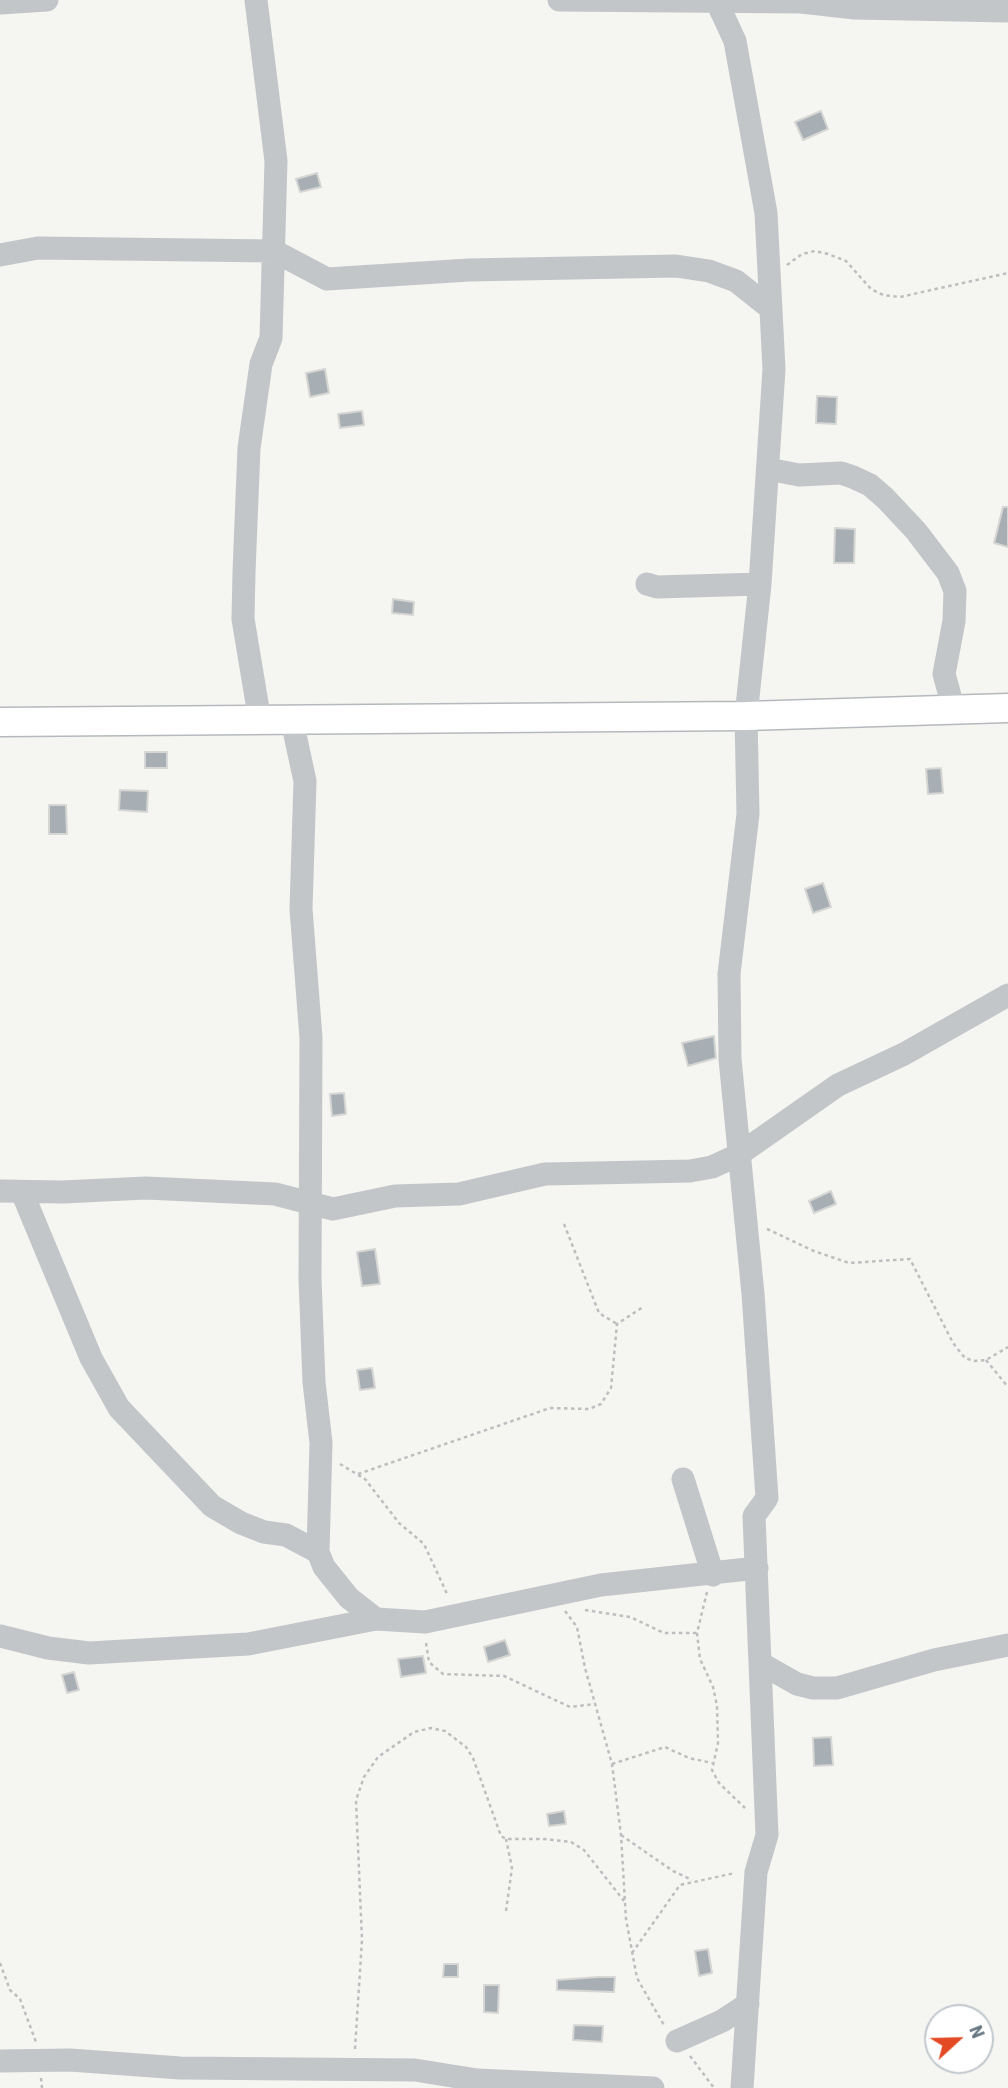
<!DOCTYPE html>
<html>
<head>
<meta charset="utf-8">
<style>
	body { margin:0 }
	#map { position:relative; width:1008px; height:2088px; overflow:hidden; background:#f5f5f1; font-family:"Roboto Condensed",sans-serif }
	canvas { display:block }
	.north { position:absolute; left:924px; top:2004px; width:70px; height:70px; box-sizing:border-box; background:#fff; border:2px solid #c1c8cd; border-radius:50%; rotate:68deg; font-size:19px; font-weight:700; line-height:28px; text-align:center; color:#647582 }
	.north::after { content:''; display:block; margin:auto; width:24px; height:32px; background:#e34a23; clip-path:polygon(50% 0,100% 100%,50% 72%,0 100%) }
</style>
</head>
<body>
<div id="map">
<canvas width="1008" height="2088"></canvas>
<div class="north">N</div>
</div>
<script>
const ctx = document.querySelector('canvas').getContext('2d');
ctx.lineJoin = 'round';
function paint(path, color) {
  ctx.fillStyle = color;
  ctx.fill(path, 'evenodd');
}
function shape(rows) {
  const path = new Path2D();
  for (const r of rows) {
    path.moveTo(r[0], r[1]);
    for (let i = 2; i < r.length; i += 2) path.lineTo(r[i], r[i + 1]);
  }
  return path;
}
function strokePath(path, color, width, dash) {
  ctx.strokeStyle = color;
  ctx.lineWidth = width;
  ctx.lineCap = dash ? 'butt' : 'round';
  ctx.setLineDash(dash || []);
  ctx.stroke(path);
}
const building = shape([
	[821,111,828,129,803,140,795,122,821,111],
	[317,173,321,187,300,192,296,179,317,173],
	[325,369,329,393,310,397,306,373,325,369],
	[817,396,837,397,836,424,816,423,817,396],
	[362,411,364,425,340,428,338,414,362,411],
	[1003,507,1008,507,1008,547,994,543,1003,507],
	[835,528,855,529,854,563,834,563,835,528],
	[393,599,414,602,413,615,392,613,393,599],
	[145,752,167,752,167,768,145,768,145,752],
	[941,768,943,793,928,794,926,769,941,768],
	[120,790,148,791,147,812,119,810,120,790],
	[49,805,66,805,67,834,49,834,49,805],
	[823,883,831,907,813,913,805,889,823,883],
	[714,1036,716,1058,688,1066,682,1043,714,1036],
	[344,1093,346,1114,332,1116,330,1094,344,1093],
	[831,1191,836,1204,814,1213,809,1201,831,1191],
	[375,1249,380,1284,362,1286,357,1252,375,1249],
	[372,1368,375,1388,360,1390,357,1370,372,1368],
	[505,1640,510,1655,488,1662,484,1647,505,1640],
	[423,1656,426,1673,401,1677,398,1659,423,1656],
	[74,1672,79,1690,67,1693,62,1675,74,1672],
	[831,1737,833,1765,814,1766,813,1738,831,1737],
	[564,1811,566,1824,549,1826,547,1814,564,1811],
	[708,1949,712,1973,699,1976,695,1951,708,1949],
	[444,1964,458,1964,458,1977,443,1977,444,1964],
	[598,1977,615,1977,614,1992,557,1990,557,1980,598,1977],
	[484,1985,499,1985,498,2013,484,2012,484,1985],
	[574,2025,603,2026,602,2042,573,2040,574,2025]
]);
paint(building, '#a7afb4');
strokePath(building, '#d6d6d4', 2);
const major = shape([
	[0,722,746,716,1008,708]
]);
strokePath(major, '#b5b9bd', 31);
strokePath(shape([
	[787,265,802,254,815,251,828,254,846,261,871,289,883,295,900,297,1008,273],
	[564,1224,599,1313,617,1324],
	[767,1229,814,1251,849,1263,910,1259,953,1343,965,1358,974,1361,986,1360,1008,1347],
	[986,1360,1008,1387],
	[340,1464,365,1479,399,1523,424,1544,448,1596],
	[358,1474,550,1408,589,1409,601,1404,611,1388,617,1324,643,1307],
	[707,1592,697,1633,700,1659,713,1687,717,1706,718,1743,712,1770,719,1783,745,1808],
	[585,1610,630,1617,664,1633,697,1633],
	[565,1611,577,1627,585,1668,612,1764,621,1835,626,1919,637,1978,665,2027],
	[426,1643,429,1662,443,1674,504,1676,570,1707,595,1704],
	[612,1764,665,1747,689,1758,712,1763],
	[621,1835,673,1871,692,1880],
	[506,1911,512,1868,506,1839],
	[632,1953,680,1885,735,1873],
	[0,1963,10,1990,20,1999,36,2042],
	[355,2049,362,1940,356,1800,364,1777,378,1757,414,1732,431,1728,445,1731,466,1747,473,1758,501,1836,506,1839,544,1839,571,1842,584,1850,624,1901],
	[690,2056,714,2088],
	[41,2078,42,2088]
]), '#bcbec0', 2.5, [3.5, 3.5]);
strokePath(shape([
	[256,0,276,161,271,338,261,364,249,448,244,572,243,619,260,721],
	[559,0,801,2,855,8,1008,11],
	[716,0,735,41,766,213,774,369,760,584,746,716,748,814,729,974,730,1059,753,1294,767,1498,754,1516,767,1835,756,1872,742,2088],
	[0,3,47,0],
	[0,255,38,248,274,251,327,279,469,270,676,266,709,271,736,281,770,308],
	[768,469,799,475,841,473,853,477,870,485,885,498,916,531,948,573,955,591,954,621,944,674,954,710],
	[647,584,657,587,760,584],
	[292,721,305,781,301,909,311,1038,310,1279,314,1382,321,1443,318,1552,324,1567,349,1598,376,1619,425,1622,601,1585,757,1568],
	[0,1191,63,1192,146,1188,275,1194,333,1209,395,1196,459,1194,545,1174,690,1171,712,1167,738,1155,838,1085,904,1054,1008,995],
	[22,1192,91,1358,119,1408,212,1506,241,1523,264,1532,286,1535,318,1552],
	[683,1479,713,1575],
	[0,1636,48,1648,89,1653,248,1644,376,1619],
	[760,1663,797,1684,813,1688,837,1688,934,1660,1008,1645],
	[677,2041,722,2021,748,2004],
	[0,2061,70,2060,180,2068,415,2070,477,2080,653,2088]
]), '#c2c6c9', 23);
strokePath(major, '#fff', 28);
</script>
</body>
</html>
